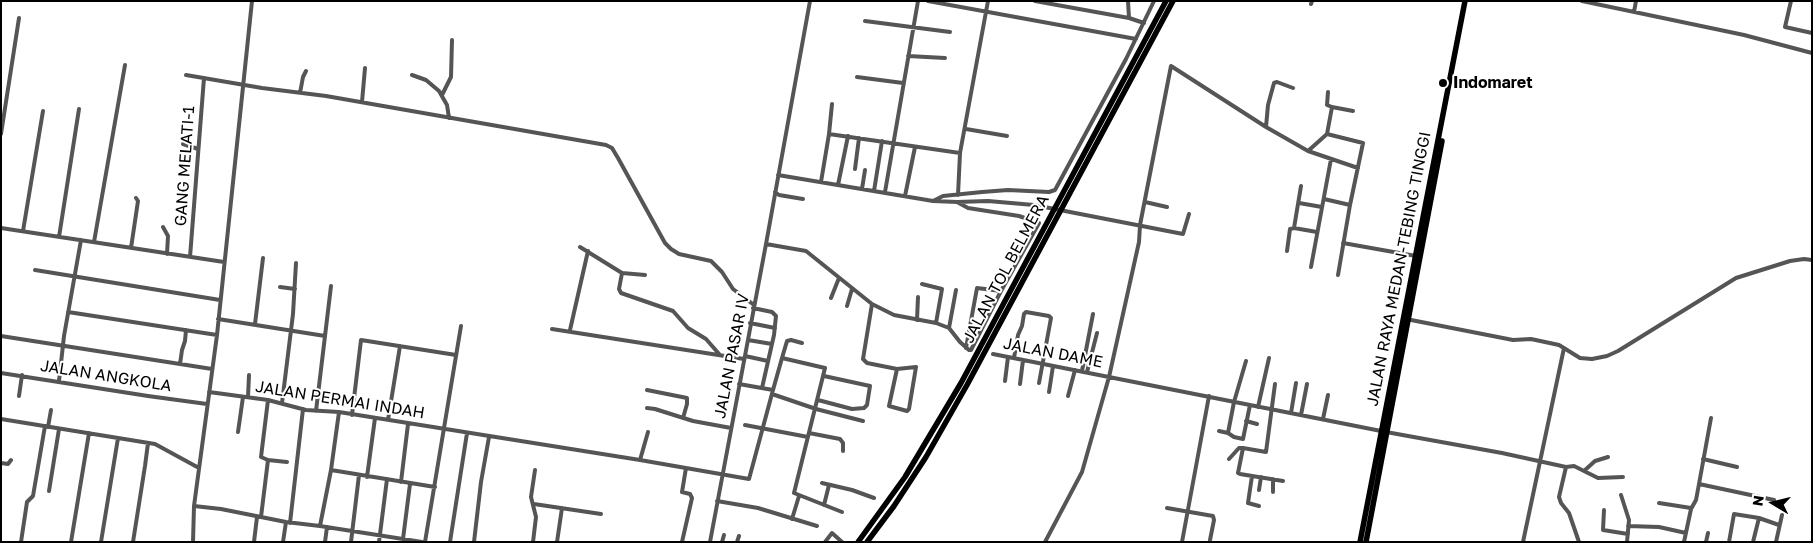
<!DOCTYPE html>
<html>
<head>
<meta charset="utf-8">
<style>
	body { margin:0 }
	#map { position:relative; width:1813px; height:543px; overflow:hidden; background:#fff; font-family:"Golos Text",sans-serif }
	canvas { display:block }
	.frame { position:absolute; inset:0; border:2px solid #000; pointer-events:none }
	.north { position:absolute; left:1748px; top:478px; width:50px; height:50px; -webkit-text-stroke:4px #fff; paint-order:stroke; rotate:279deg; font-size:14px; font-weight:700; line-height:20px; text-align:center; color:#000 }
	.north::after { content:''; display:block; margin:auto; width:18px; height:22px; background:#000; clip-path:polygon(50% 0,100% 100%,50% 72%,0 100%) }
</style>
</head>
<body>
<div id="map">
<canvas width="1813" height="543"></canvas>
<div class="frame"></div>
<div class="north">N</div>
</div>
<script>
const ctx = document.querySelector('canvas').getContext('2d');
ctx.lineJoin = 'round';
function shape(rows) {
  const path = new Path2D();
  for (const r of rows) {
    path.moveTo(r[0], r[1]);
    for (let i = 2; i < r.length; i += 2) path.lineTo(r[i], r[i + 1]);
  }
  return path;
}
function strokePath(path, color, width, dash) {
  ctx.strokeStyle = color;
  ctx.lineWidth = width;
  ctx.lineCap = dash ? 'butt' : 'round';
  ctx.setLineDash(dash || []);
  ctx.stroke(path);
}
function label(font, color, halo, rows, align = 'center') {
  ctx.font = font + ' "Golos Text",sans-serif';
  ctx.lineWidth = 4;
  ctx.setLineDash([]);
  ctx.textBaseline = 'middle';
  ctx.strokeStyle = halo;
  ctx.fillStyle = color;
  for (const [text, x, y, turn = 0] of rows) {
    ctx.save();
    ctx.translate(x, y);
    ctx.rotate((+turn || 0) * Math.PI / 180);
    ctx.textAlign = isNaN(turn) ? turn : align;
    if (halo) ctx.strokeText(text, 0, 0);
    ctx.fillText(text, 0, 0);
    ctx.restore();
  }
}
strokePath(shape([
	[928,1,1136,39],
	[1035,1,1129,18,1144,23],
	[1128,1,1129,18],
	[1582,1,1744,35,1812,53],
	[1791,1,1785,27,1812,33],
	[1311,4,1312,1],
	[1634,12,1636,1],
	[865,21,950,32],
	[908,56,945,58],
	[186,75,262,88,326,96,606,145,612,148,618,158,665,243,671,249,679,254,711,261,722,272,733,289,754,305],
	[412,75,426,80,439,91,447,105,449,118],
	[857,77,903,83],
	[300,93,303,77,306,71],
	[442,95,451,77,452,40],
	[362,102,365,68],
	[1332,107,1353,111],
	[1266,127,1268,105,1274,83,1277,82,1293,88],
	[966,129,1007,136],
	[1,134,19,18],
	[829,134,832,104],
	[1327,134,1332,107,1327,105,1328,92],
	[183,144,198,149],
	[1308,151,1327,134,1363,143,1350,205],
	[855,169,859,138],
	[778,175,933,201,957,202,988,201,1034,205,1183,234,1189,214],
	[821,182,829,134,960,153],
	[838,185,848,136],
	[862,189,865,170],
	[874,191,882,141],
	[775,192,779,195,803,199],
	[885,192,918,1],
	[958,195,960,153,988,1],
	[905,196,915,147],
	[1324,199,1350,205,1338,275],
	[933,201,943,196,982,192,1008,190,1049,192,1055,190,1126,59,1154,1],
	[1145,202,1167,207],
	[1299,203,1322,207],
	[163,227,168,236,167,254],
	[1,228,224,262],
	[1294,228,1301,186],
	[23,231,43,111],
	[59,237,79,109],
	[94,242,125,65],
	[1343,243,1416,256],
	[766,244,806,251,872,304,863,359,867,363,897,369,889,406,907,411,909,409,916,367,897,369],
	[580,247,622,273,645,275],
	[131,248,138,201,136,198],
	[1287,251,1290,229,1294,228,1317,232],
	[190,257,204,78],
	[1311,267,1331,159],
	[35,270,220,300],
	[622,273,619,289,621,293,673,311,688,328,706,339,720,355],
	[922,284,942,289,936,323],
	[280,287,295,289],
	[831,298,839,278],
	[872,304,894,315,936,323,949,328,960,342,969,350,971,350,1001,291,1039,223,1019,216,968,208,957,202],
	[847,306,852,289],
	[753,308,772,312,776,316,774,335,762,388],
	[68,312,217,335],
	[218,319,325,336],
	[1406,319,1513,340,1531,339,1559,345,1580,358,1592,359,1607,356,1618,351,1736,278,1790,261,1804,259,1812,260],
	[917,320,918,297],
	[750,323,775,328],
	[255,324,263,258],
	[949,328,956,290],
	[552,329,744,359],
	[570,330,588,251],
	[1,336,212,369],
	[748,340,772,344],
	[966,348,977,288,1001,291],
	[993,354,1381,431],
	[745,356,768,361],
	[782,358,787,341,791,340,802,343],
	[1014,358,1018,335,1022,326,1024,314,1026,312,1049,316,1051,318,1039,383],
	[1246,361,1234,402,1228,433,1234,437,1243,439,1250,405],
	[180,364,182,350,185,341,186,330],
	[1082,371,1093,314],
	[1087,372,1097,333],
	[1,373,148,396,207,404],
	[59,381,64,336,81,240],
	[1005,381,1008,357],
	[739,384,773,390,782,358,825,368,794,493,842,512],
	[1020,384,1023,360],
	[1275,384,1266,452,1243,448,1238,473,1240,474,1283,481],
	[647,390,687,398,687,404,683,418],
	[209,392,268,400,306,410,339,412,640,460,648,432],
	[1049,392,1053,366],
	[772,394,816,409,863,421],
	[19,396,22,375],
	[1068,396,1075,370],
	[248,397,249,375],
	[268,400,261,457,268,460,287,462],
	[818,400,852,409,864,408,867,405,870,386,824,376],
	[282,403,293,314,296,263],
	[1258,407,1269,358],
	[647,408,655,409,693,421,731,428],
	[316,411,331,286],
	[1291,413,1296,383],
	[352,415,361,340,456,355],
	[1301,415,1307,384],
	[1,419,155,444,199,468],
	[1323,419,1328,395],
	[388,420,400,346],
	[1246,421,1257,424],
	[745,425,808,437],
	[48,427,51,410],
	[1219,431,1228,433],
	[238,432,243,397],
	[1386,432,1502,453,1566,467,1559,497,1561,503,1569,513,1579,542],
	[809,433,840,439,843,443,843,451],
	[1229,459,1239,448,1243,448],
	[1703,459,1737,467],
	[640,460,749,479,773,390],
	[1,463,8,464,11,460],
	[1566,467,1574,466,1598,478,1623,477],
	[331,470,435,487],
	[1584,471,1595,461,1608,457],
	[1252,476,1248,503,1259,506],
	[367,477,375,418],
	[401,482,408,424],
	[822,483,852,490,874,498],
	[1699,484,1774,500],
	[1259,490,1261,477],
	[49,491,59,429],
	[1273,492,1273,479],
	[1621,495,1629,520,1627,542],
	[717,501,758,508,817,526],
	[1659,503,1691,508],
	[534,504,601,514],
	[824,505,829,485],
	[194,506,221,509,286,522,320,526,422,542],
	[1167,508,1213,516,1214,520,1210,540],
	[1604,510,1603,530,1628,534],
	[261,517,268,460],
	[792,519,799,496],
	[290,523,303,409],
	[320,526,331,470,339,412],
	[1628,526,1659,527,1686,533],
	[403,539,410,484],
	[21,542,27,502,33,496,45,426],
	[71,542,89,433],
	[101,542,118,438],
	[133,542,145,466,148,443],
	[193,542,194,506,217,335,252,1],
	[254,542,257,517],
	[283,542,286,522],
	[325,542,327,527],
	[351,542,359,475],
	[379,542,387,479],
	[425,542,461,326],
	[450,542,467,433],
	[474,542,481,482,489,437],
	[533,542,536,517,531,497,535,470],
	[557,542,562,508],
	[682,542,692,498,690,494,682,492,686,468],
	[710,542,766,244,810,1],
	[722,542,724,535],
	[737,542,739,536],
	[825,542,832,533,842,542],
	[1045,542,1082,472,1109,377,1139,242,1140,225,1171,66,1266,127,1308,151,1358,168],
	[1182,542,1209,396],
	[1523,542,1564,348],
	[1684,542,1691,509,1696,500,1699,484,1711,418],
	[1706,542,1708,533],
	[1729,542,1734,514,1759,518,1779,525],
	[1753,542,1759,518],
	[1776,542,1782,515]
]), '#555', 4);
strokePath(shape([
	[858,542,905,477,961,383,1166,1],
	[867,542,894,506,926,457,967,385,1173,1],
	[1360,542,1465,1],
	[1366,542,1442,141]
]), '#000', 5.5);
for (const [x, y, r, color] of [
	[1443,83,5,"#000"]
]) {
  const dot = new Path2D();
  dot.arc(x, y, r, 0, 2 * Math.PI);
  ctx.fillStyle = color;
  ctx.fill(dot);
  strokePath(dot, '#fff', 2);
}
label('bold 16px', '#000', '#fff', [
	["Indomaret",1453,83]
], 'left');
label('16px', '#000', '#fff', [
	["GANG MELATI-1",185,166,-86],
	["JALAN TOL BELMERA",1006,269,-62],
	["JALAN RAYA MEDAN-TEBING TINGGI",1399,269,-79],
	["JALAN DAME",1053,353,11],
	["JALAN PASAR IV",732,356,-79],
	["JALAN ANGKOLA",106,376,9],
	["JALAN PERMAI INDAH",340,400,9]
]);
</script>
</body>
</html>
